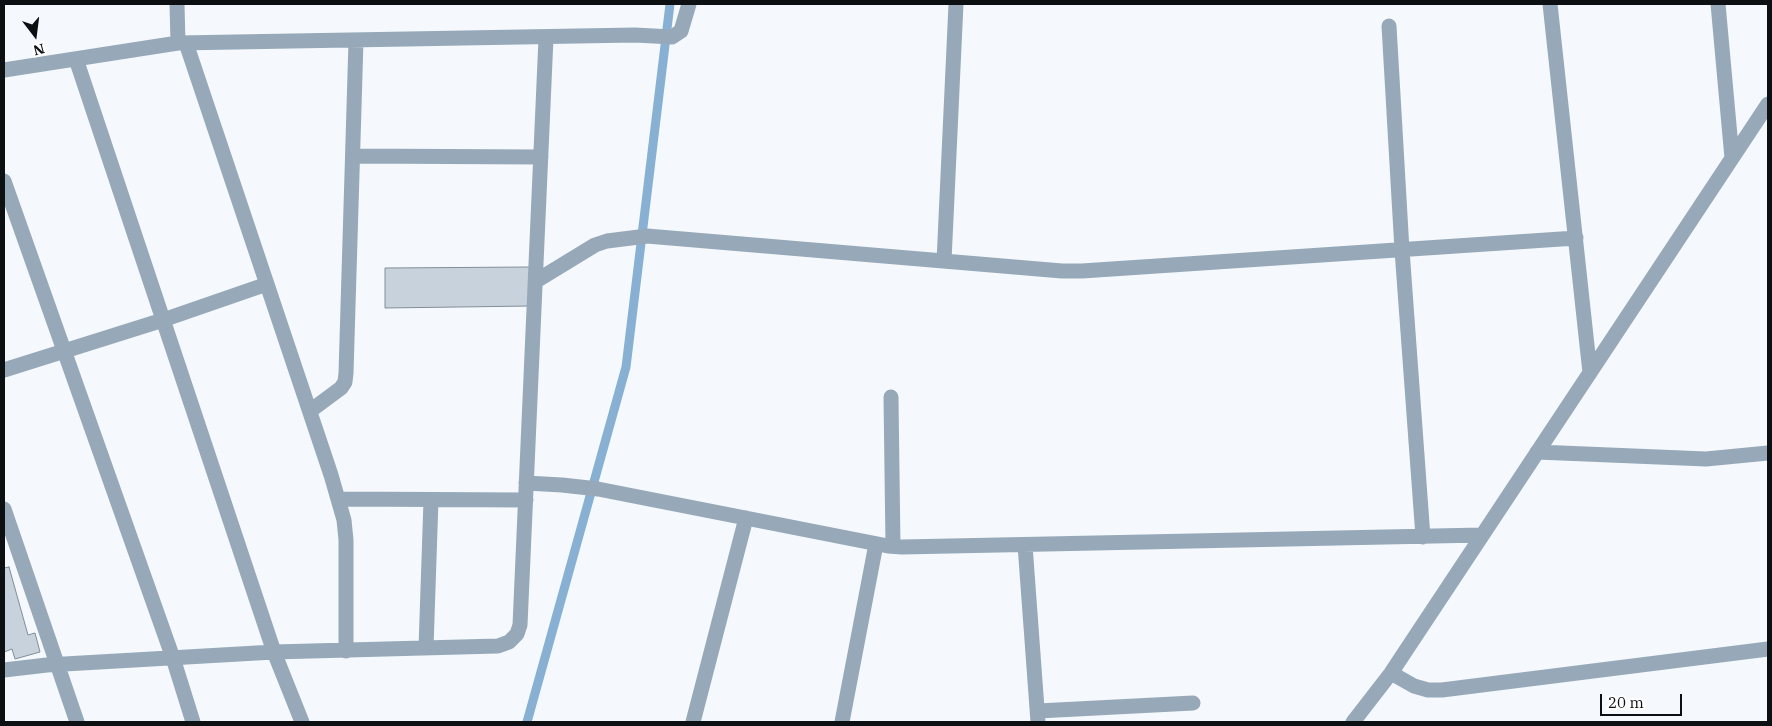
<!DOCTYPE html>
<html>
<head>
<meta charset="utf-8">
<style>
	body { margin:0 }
	#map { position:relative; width:1772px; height:726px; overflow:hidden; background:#f5f9fe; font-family:"IBM Plex Serif",serif }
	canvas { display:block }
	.frame { position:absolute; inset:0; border:5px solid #0c1013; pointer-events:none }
	.north { position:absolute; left:10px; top:10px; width:50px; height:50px; -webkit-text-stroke:4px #fff; paint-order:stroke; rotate:165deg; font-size:14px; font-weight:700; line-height:20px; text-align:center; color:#0c1013 }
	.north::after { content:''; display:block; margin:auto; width:18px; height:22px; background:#0c1013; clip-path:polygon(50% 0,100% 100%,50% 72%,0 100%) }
	.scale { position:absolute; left:1600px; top:694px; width:82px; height:22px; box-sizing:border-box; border:2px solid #0c1013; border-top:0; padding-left:6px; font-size:15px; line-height:18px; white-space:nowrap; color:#0c1013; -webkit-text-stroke:4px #fff; paint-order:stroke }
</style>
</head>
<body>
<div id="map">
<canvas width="1772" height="726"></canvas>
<div class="frame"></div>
<div class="north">N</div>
<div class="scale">20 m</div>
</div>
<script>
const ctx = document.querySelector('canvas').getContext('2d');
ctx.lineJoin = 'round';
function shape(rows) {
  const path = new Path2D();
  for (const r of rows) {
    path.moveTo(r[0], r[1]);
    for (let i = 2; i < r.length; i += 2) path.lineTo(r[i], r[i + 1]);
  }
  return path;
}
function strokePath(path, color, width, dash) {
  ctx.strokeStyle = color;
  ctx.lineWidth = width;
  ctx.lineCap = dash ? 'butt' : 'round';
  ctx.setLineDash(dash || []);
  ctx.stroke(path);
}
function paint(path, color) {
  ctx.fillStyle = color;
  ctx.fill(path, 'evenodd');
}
strokePath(shape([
	[527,722,626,367,670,4]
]), '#87b0d3', 9);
const building = shape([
	[531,267,531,306,385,308,385,268,531,267],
	[9,567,28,635,35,633,40,652,15,659,12,649,4,652,4,568,9,567]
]);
paint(building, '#c7d2dd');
strokePath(building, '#828d96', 1);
strokePath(shape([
	[1550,4,1590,373],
	[1718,4,1732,158],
	[1389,26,1402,250,1423,537],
	[178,43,635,35,672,37,681,31,689,4],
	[186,43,331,475,344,520,346,540,346,651],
	[76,59,274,652,302,722],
	[4,70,178,43,177,4],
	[353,156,541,157],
	[4,181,173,658,193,722],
	[944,261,956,4],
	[536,281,595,245,607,241,647,236,1062,271,1082,271,1576,238],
	[4,370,163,320,267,284],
	[891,397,893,546],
	[310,411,341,388,345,382,346,373,356,41],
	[1537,452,1706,459,1768,453],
	[526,483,562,485,598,489,888,546,902,547,1482,535],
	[339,499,526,500],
	[4,509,77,722],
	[1025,545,1038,722],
	[426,648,431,500],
	[4,670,47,665,274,652,498,646,509,642,517,634,520,625,546,38],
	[1391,673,1414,686,1428,690,1442,690,1768,649],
	[1038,711,1193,703],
	[693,722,746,518],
	[842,722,876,544],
	[1353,722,1391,673,1768,104]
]), '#97a9b9', 15);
</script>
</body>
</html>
